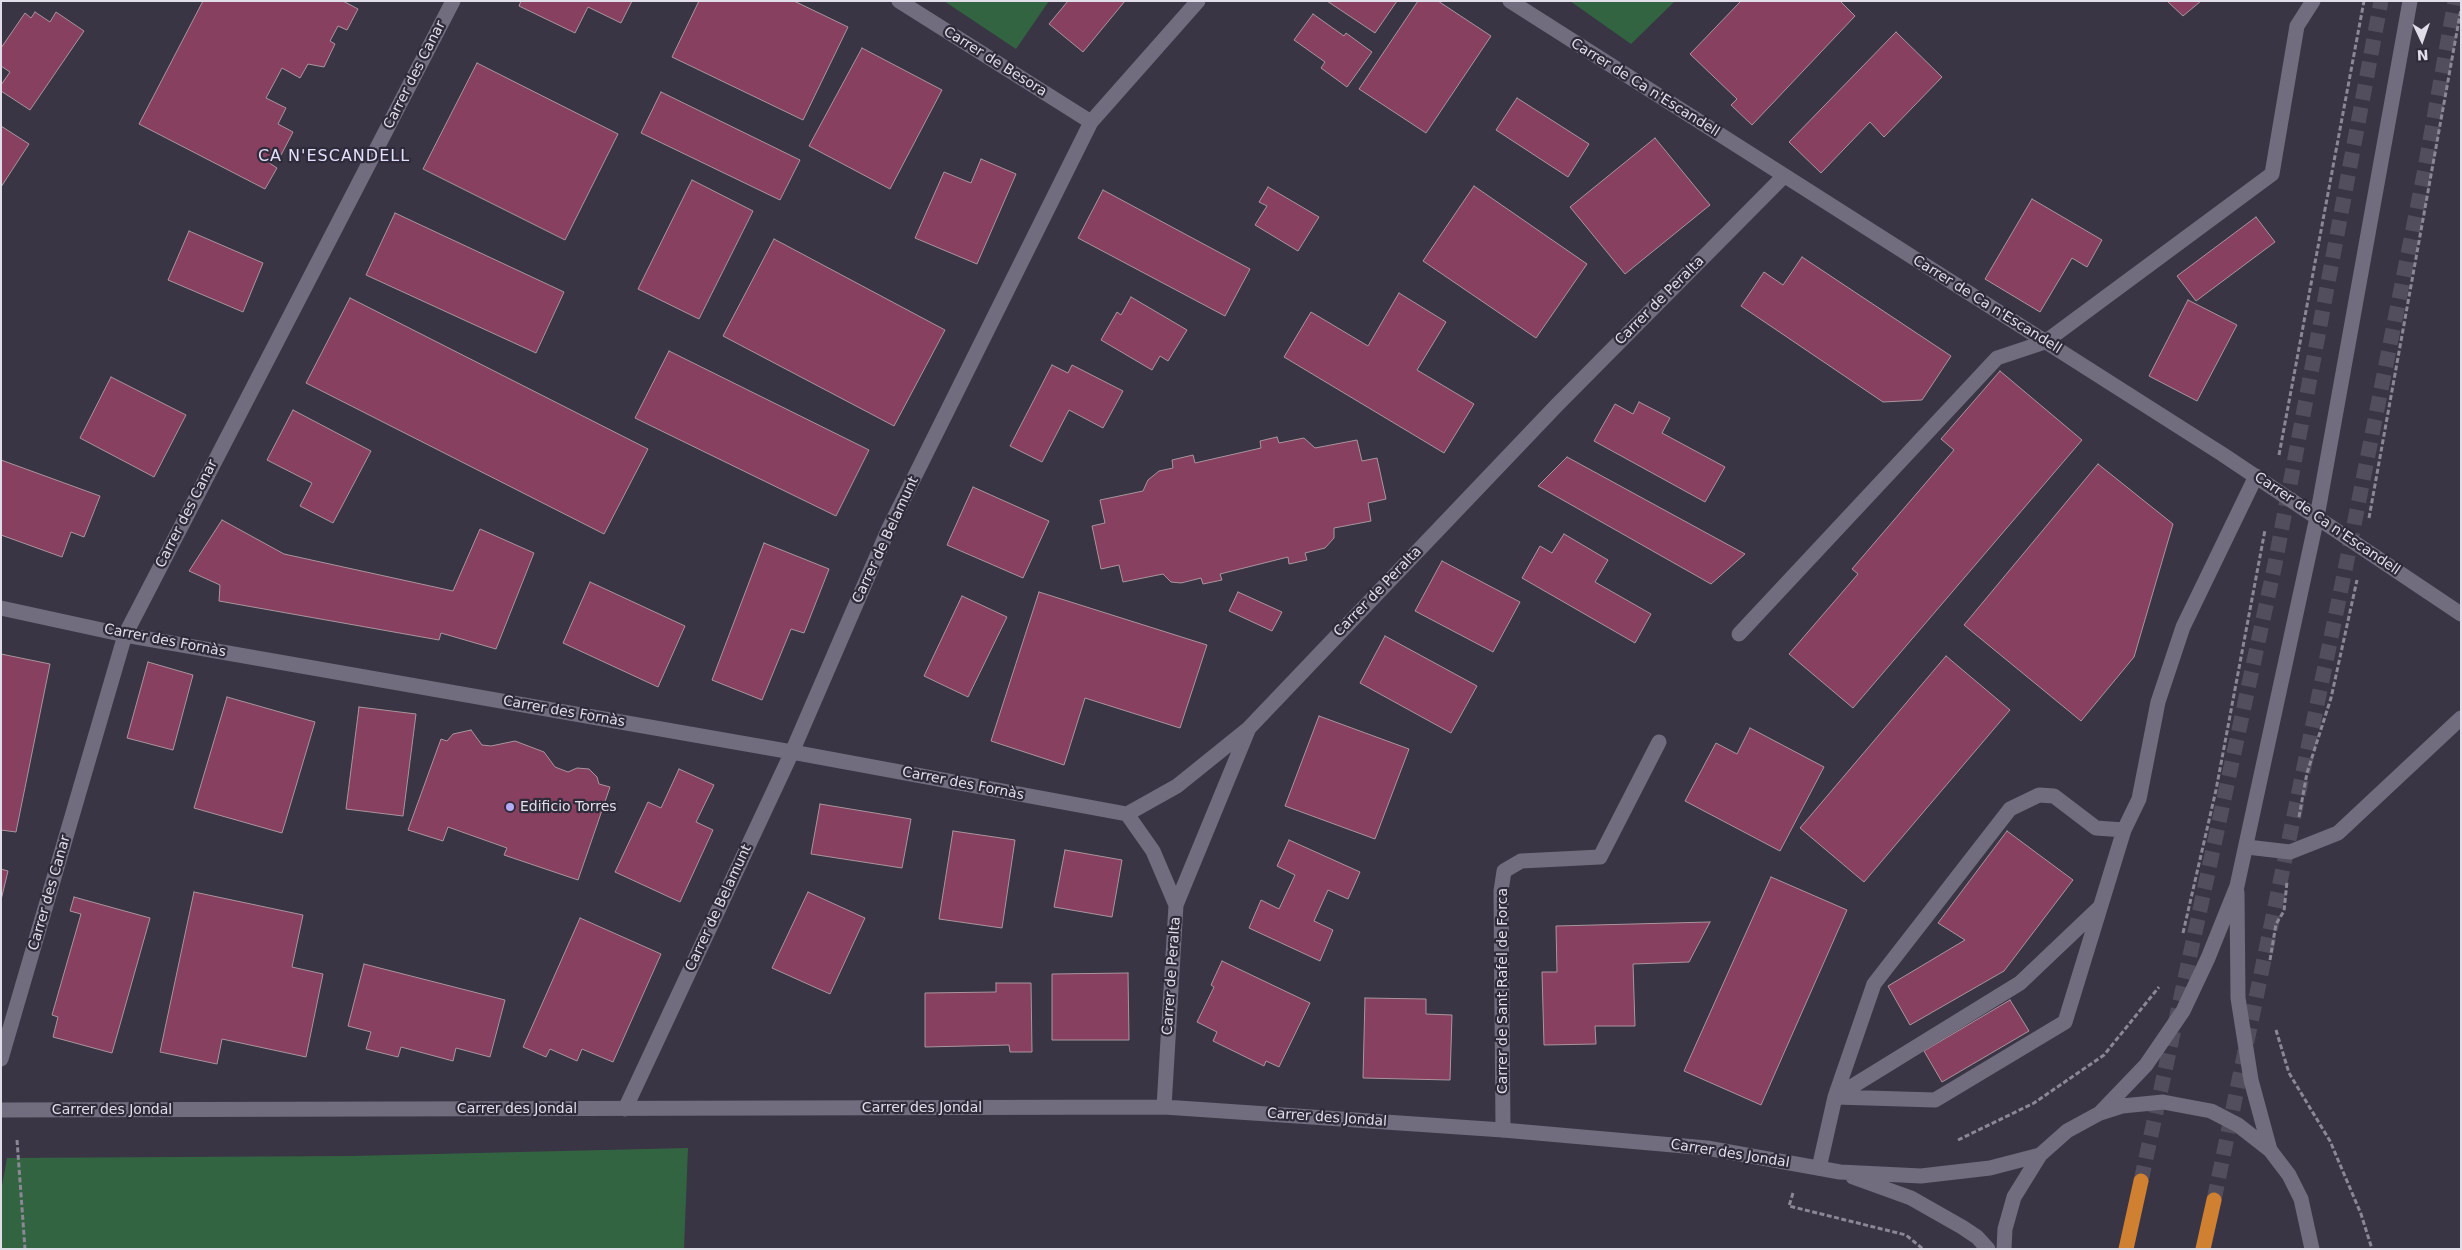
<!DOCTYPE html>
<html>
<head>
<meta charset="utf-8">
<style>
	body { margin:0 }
	#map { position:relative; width:2462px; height:1250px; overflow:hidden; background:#393545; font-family:"DejaVu Sans",sans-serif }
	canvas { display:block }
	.frame { position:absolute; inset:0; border:2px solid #e1dee9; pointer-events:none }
	.north { position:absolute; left:2397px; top:15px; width:50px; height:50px; -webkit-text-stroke:4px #2f2b3a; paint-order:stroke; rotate:177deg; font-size:14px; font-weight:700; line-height:20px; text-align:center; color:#e1dee9 }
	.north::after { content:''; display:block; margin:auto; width:18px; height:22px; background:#e1dee9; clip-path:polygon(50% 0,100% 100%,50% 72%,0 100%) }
</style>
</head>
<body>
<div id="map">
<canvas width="2462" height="1250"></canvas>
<div class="frame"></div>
<div class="north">N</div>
</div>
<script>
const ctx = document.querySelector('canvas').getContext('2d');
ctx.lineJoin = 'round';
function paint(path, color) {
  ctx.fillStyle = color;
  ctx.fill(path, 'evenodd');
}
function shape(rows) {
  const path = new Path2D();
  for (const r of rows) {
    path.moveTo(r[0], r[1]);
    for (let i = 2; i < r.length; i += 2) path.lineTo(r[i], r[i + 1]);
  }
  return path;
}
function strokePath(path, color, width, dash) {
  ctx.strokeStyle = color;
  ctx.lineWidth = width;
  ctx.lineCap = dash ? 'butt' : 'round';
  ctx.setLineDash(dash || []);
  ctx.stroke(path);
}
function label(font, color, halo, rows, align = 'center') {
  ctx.font = font + ' "DejaVu Sans",sans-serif';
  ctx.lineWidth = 4.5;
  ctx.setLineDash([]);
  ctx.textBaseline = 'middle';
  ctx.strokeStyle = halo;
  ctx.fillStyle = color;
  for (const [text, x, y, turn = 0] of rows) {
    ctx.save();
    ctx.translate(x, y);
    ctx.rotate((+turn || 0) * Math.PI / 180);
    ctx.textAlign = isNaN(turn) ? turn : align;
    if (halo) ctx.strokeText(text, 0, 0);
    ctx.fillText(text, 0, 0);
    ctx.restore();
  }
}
paint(shape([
	[944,1,1049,1,1016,49],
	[1570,1,1675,1,1631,44],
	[688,1148,684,1249,1,1249,1,1191,7,1158,352,1156]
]), '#336441');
const building = shape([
	[203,1,343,1,358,9,347,30,338,26,330,41,335,44,324,67,308,64,300,78,282,68,266,98,286,108,278,124,293,132,281,155,274,151,268,162,277,168,265,189,139,124,203,1],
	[521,1,632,1,621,23,588,7,575,33,519,6,521,1],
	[699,1,794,1,848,27,803,120,672,57,699,1],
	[1068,1,1125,1,1083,52,1049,24,1068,1],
	[1327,1,1397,1,1375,33,1327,1],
	[1418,1,1438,1,1491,36,1426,133,1359,89,1418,1],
	[1741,1,1840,1,1855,16,1752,125,1731,105,1737,99,1690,54,1741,1],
	[2167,1,2201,1,2183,16,2167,1],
	[35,12,50,22,56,12,84,31,30,110,1,91,1,85,10,72,1,66,1,48,25,13,31,18,35,12],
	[1313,14,1344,36,1346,33,1372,52,1347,87,1321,68,1325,62,1294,40,1313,14],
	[1896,32,1942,77,1884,137,1870,122,1821,173,1789,142,1896,32],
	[862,48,942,90,890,189,809,146,862,48],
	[477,63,618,134,565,240,423,169,477,63],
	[661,92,800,160,780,200,641,133,661,92],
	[1517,98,1589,144,1568,177,1496,130,1517,98],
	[1,126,29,144,1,187,1,126],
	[1655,138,1710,205,1625,274,1570,207,1655,138],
	[981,159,1016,174,977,264,915,238,944,172,971,183,981,159],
	[692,180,753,211,699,319,638,289,692,180],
	[1474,186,1587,264,1536,338,1423,261,1474,186],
	[1268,187,1319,217,1298,251,1255,225,1267,206,1259,202,1268,187],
	[1103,190,1250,269,1225,316,1078,238,1103,190],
	[2032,199,2102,240,2087,267,2072,258,2040,312,1985,279,2032,199],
	[395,213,564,292,536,353,366,275,395,213],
	[2256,217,2275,242,2196,301,2177,276,2256,217],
	[189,231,263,263,243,312,168,280,189,231],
	[774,239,945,330,894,426,723,336,774,239],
	[1802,257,1951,356,1922,400,1883,402,1741,306,1764,272,1783,285,1802,257],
	[1399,293,1446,322,1417,370,1474,404,1444,453,1284,357,1311,312,1368,346,1399,293],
	[1131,297,1187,330,1168,361,1160,356,1152,370,1101,340,1117,312,1121,315,1131,297],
	[350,298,648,449,604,534,306,383,350,298],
	[2188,300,2237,325,2197,401,2149,376,2188,300],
	[669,351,869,450,836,516,635,418,669,351],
	[1052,365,1068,373,1072,365,1123,391,1103,428,1069,410,1042,462,1010,446,1052,365],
	[2000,371,2082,440,1853,708,1789,654,1858,574,1852,569,1954,450,1941,439,2000,371],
	[111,377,186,415,154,477,80,438,111,377],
	[1639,402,1670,418,1662,433,1725,467,1705,502,1594,441,1615,404,1633,414,1639,402],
	[293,410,371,451,333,523,300,506,312,483,267,460,293,410],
	[1277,437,1279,443,1304,438,1315,448,1357,440,1362,461,1377,458,1386,499,1368,503,1371,521,1334,528,1334,538,1325,548,1305,553,1307,560,1289,564,1288,557,1220,574,1222,580,1203,584,1201,578,1181,583,1171,582,1163,574,1123,582,1119,565,1101,569,1092,526,1105,523,1100,500,1143,491,1148,480,1159,471,1173,468,1172,460,1193,455,1195,463,1261,448,1260,441,1277,437],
	[1567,457,1745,554,1711,584,1538,486,1567,457],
	[1,460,100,496,84,537,71,532,62,557,1,535,1,460],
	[2098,464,2173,524,2134,657,2081,721,1964,625,2098,464],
	[973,487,1049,521,1023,578,947,545,973,487],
	[222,520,284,554,453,591,480,529,534,553,496,649,441,633,439,640,219,601,220,585,189,571,222,520],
	[1564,534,1608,560,1595,582,1651,614,1635,643,1522,578,1540,546,1552,553,1564,534],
	[764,543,829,569,804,633,791,629,762,700,712,680,764,543],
	[1442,561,1520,602,1493,652,1415,611,1442,561],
	[590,582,685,626,658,687,563,643,590,582],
	[1039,592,1207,645,1180,728,1085,698,1064,765,991,741,1039,592],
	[1238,592,1282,612,1272,631,1229,611,1238,592],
	[962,596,1007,617,968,697,924,676,962,596],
	[1385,636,1477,686,1451,733,1360,683,1385,636],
	[1,654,50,664,16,832,1,830,1,654],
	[1946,656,2010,710,1864,882,1800,828,1946,656],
	[148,662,193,675,173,750,127,738,148,662],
	[227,697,315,722,282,833,194,808,227,697],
	[359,707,416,714,403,816,346,809,359,707],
	[1319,716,1409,749,1375,839,1285,806,1319,716],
	[1750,728,1824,767,1780,851,1685,801,1716,743,1737,754,1750,728],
	[471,730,482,745,491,746,515,741,544,752,555,767,568,772,577,768,589,769,597,777,599,784,610,787,578,880,504,855,507,848,448,827,443,841,408,830,441,739,447,741,453,734,471,730],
	[679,769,714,785,696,822,713,830,680,902,615,872,648,802,661,808,679,769],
	[820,804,911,819,902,868,811,854,820,804],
	[953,831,1015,840,1002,928,939,919,953,831],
	[2007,831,2073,880,2004,971,1910,1025,1888,986,1965,940,1938,923,2007,831],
	[1289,840,1360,872,1348,899,1328,890,1314,921,1333,930,1320,961,1249,928,1261,900,1279,909,1295,875,1277,866,1289,840],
	[1065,850,1122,860,1112,917,1054,907,1065,850],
	[1,869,8,871,1,900,1,869],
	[1771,877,1847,910,1761,1105,1684,1071,1771,877],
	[194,892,303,915,292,967,323,974,306,1057,222,1039,217,1064,160,1052,194,892],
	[808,892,865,918,830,994,772,968,808,892],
	[74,897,150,918,112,1053,53,1037,58,1017,52,1015,81,914,70,911,74,897],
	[580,918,661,954,613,1062,582,1049,577,1061,550,1049,546,1057,523,1047,580,918],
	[1710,922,1689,962,1633,964,1635,1026,1595,1026,1596,1044,1544,1045,1542,972,1557,972,1556,926,1710,922],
	[1222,961,1310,1003,1279,1067,1266,1061,1264,1066,1213,1041,1217,1032,1197,1022,1214,987,1211,985,1222,961],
	[364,964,505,1000,490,1057,456,1048,453,1061,401,1047,398,1057,366,1049,371,1032,348,1026,364,964],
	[1128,973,1129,1040,1052,1040,1052,974,1128,973],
	[996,983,1031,983,1032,1052,1010,1052,1009,1045,925,1047,925,993,996,992,996,983],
	[1365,998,1426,999,1426,1014,1452,1015,1450,1080,1363,1078,1365,998],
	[2010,1000,2029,1031,1942,1082,1924,1051,2010,1000]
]);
paint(building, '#874060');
strokePath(building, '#aa959d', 1);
strokePath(shape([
	[2141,1181,2275,564,2381,1],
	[2214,1200,2345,570,2424,174,2455,1]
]), '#524e5e', 15, [15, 8]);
strokePath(shape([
	[2279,455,2364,1],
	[2369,518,2461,9],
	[2299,817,2307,773,2331,698,2357,580],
	[2183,933,2216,790,2265,530],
	[2270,960,2276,924,2284,911,2287,882],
	[2276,1030,2289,1073,2330,1141,2361,1214,2372,1249],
	[17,1140,25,1249],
	[1958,1140,2034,1103,2104,1055,2159,987],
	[1793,1193,1789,1206,1906,1235,1923,1249]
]), '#8b8795', 3, [5, 2.5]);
strokePath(shape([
	[1739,634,1997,358,2045,342],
	[1835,1097,1935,1100,2065,1022,2124,830],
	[1835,1097,2020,983,2100,907],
	[1503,1130,1501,891,1504,871,1521,861,1600,857,1659,742],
	[1819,1168,1835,1097,1874,984,2010,809,2039,795,2054,796,2096,828,2124,830,2139,799,2158,702,2183,627,2256,476]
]), '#716c7e', 15);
strokePath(shape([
	[899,1,1091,122],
	[1510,1,2222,454,2461,614],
	[2045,342,2272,174,2297,26,2313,1],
	[1,608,125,635,792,752,1127,814,1177,786,1249,728],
	[1127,814,1153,851,1176,905],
	[2247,847,2290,852,2338,833,2461,718],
	[1,1059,125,635,453,1],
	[1164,1107,1176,905,1249,728,1557,405,1784,176],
	[625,1109,792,752,889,528,1091,122,1198,1],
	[1,1110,1164,1107,1503,1130,1707,1148,1840,1172,1921,1176,1990,1168,2040,1155],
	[1853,1177,1911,1198,1962,1227,1977,1237,1988,1249]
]), '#716c7e', 15);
strokePath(shape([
	[2237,892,2238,998,2251,1080,2270,1150],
	[2100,1113,2146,1065,2183,1011,2208,958,2237,886,2317,517,2410,1],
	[2004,1249,2005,1229,2014,1197,2040,1155,2067,1131,2100,1113,2122,1106,2163,1102,2211,1111,2238,1125,2270,1150,2289,1175,2301,1199,2312,1249]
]), '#716c7e', 15);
strokePath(shape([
	[2126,1249,2141,1181],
	[2203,1249,2214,1200]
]), '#cf8131', 15);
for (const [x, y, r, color] of [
	[510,807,5,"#b5acf8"]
]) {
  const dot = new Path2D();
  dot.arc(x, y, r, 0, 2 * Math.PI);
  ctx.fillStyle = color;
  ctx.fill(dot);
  strokePath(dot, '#2f2b3a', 2);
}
label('14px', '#e1dee9', '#2f2b3a', [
	["Carrer de Besora",995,62,32],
	["Carrer des Canar",415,75,-63],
	["Carrer de Ca n'Escandell",1645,88,32],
	["Carrer de Peralta",1660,301,-45],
	["Carrer de Ca n'Escandell",1987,305,32],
	["Carrer des Canar",187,514,-63],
	["Carrer de Ca n'Escandell",2327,524,34],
	["Carrer de Belamunt",886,540,-65],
	["Carrer de Peralta",1378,592,-46],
	["Carrer des Fornàs",165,641,11],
	["Carrer des Fornàs",564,712,10],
	["Carrer des Fornàs",963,784,11],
	["Carrer des Canar",50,893,-74],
	["Carrer de Belamunt",719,908,-65],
	["Carrer de Peralta",1172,976,-86],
	["Carrer de Sant Rafel de Forca",1503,991,-90],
	["Carrer des Jondal",922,1108],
	["Carrer des Jondal",517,1109],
	["Carrer des Jondal",112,1110],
	["Carrer des Jondal",1327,1118,4],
	["Carrer des Jondal",1730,1154,9]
]);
label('14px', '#e1dee9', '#2f2b3a', [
	["Edificio Torres",520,807]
], 'left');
ctx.letterSpacing = '1px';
label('16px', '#e2e0fd', '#2f2b3a', [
	["CA N'ESCANDELL",334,157]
]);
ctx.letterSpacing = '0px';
</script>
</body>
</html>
